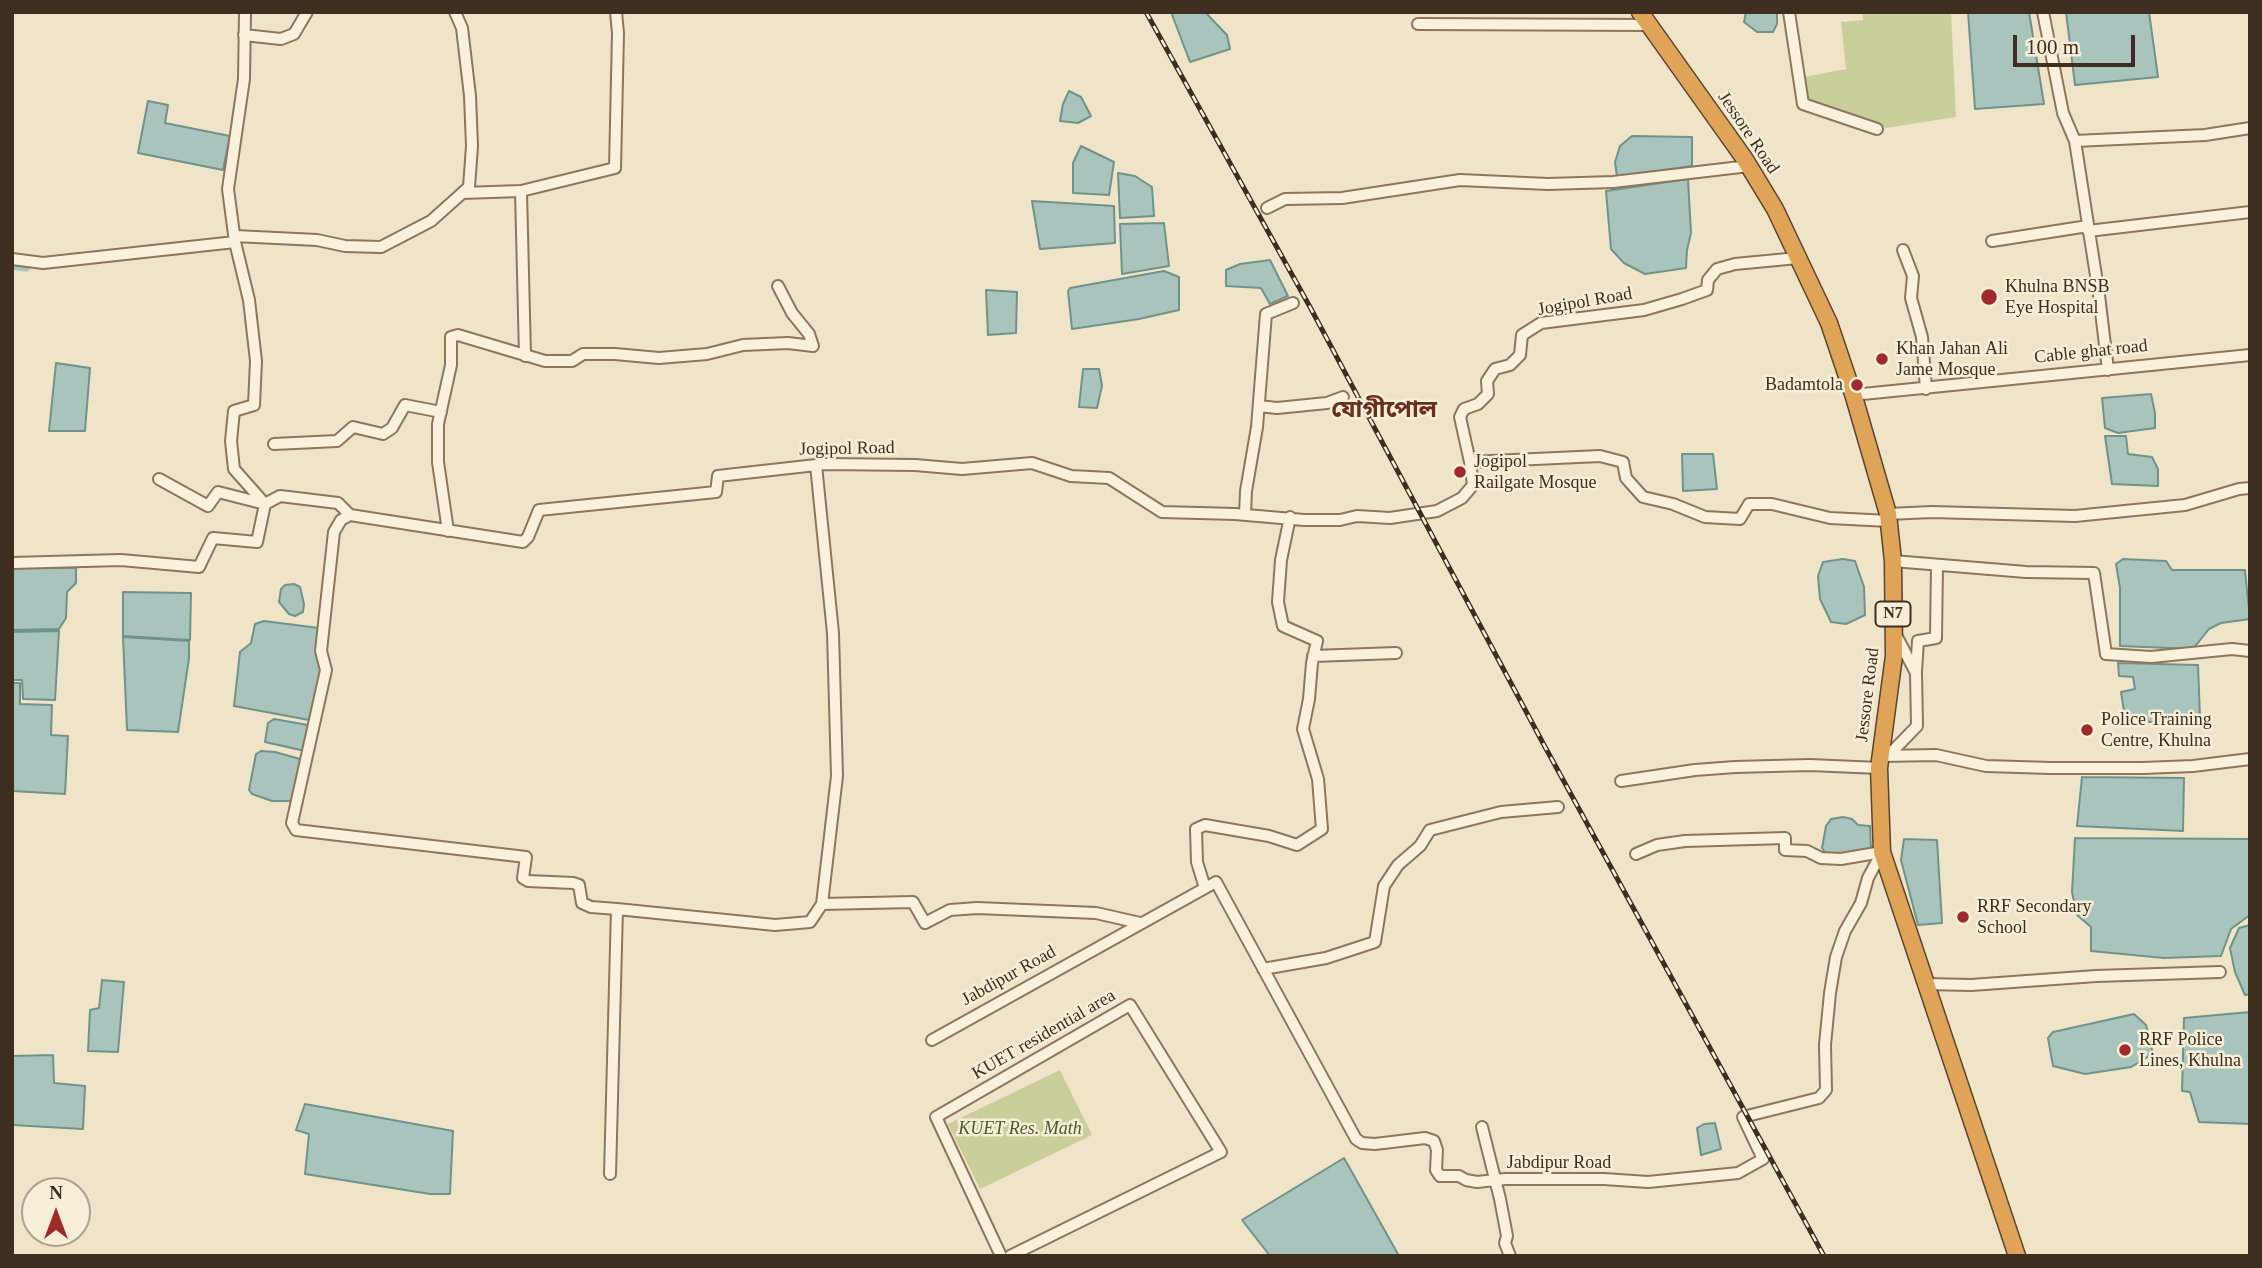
<!DOCTYPE html>
<html>
<head>
<meta charset="utf-8">
<style>
	body { margin:0 }
	#map { position:relative; width:2262px; height:1268px; overflow:hidden; background:#f0e4c8; font-family:"Times New Roman",serif }
	canvas { display:block }
	.frame { position:absolute; inset:0; border:14px solid #3d2e20; pointer-events:none }
	.north { position:absolute; left:21px; top:1177px; width:70px; height:70px; box-sizing:border-box; background:#f7eed8; border:2px solid #ada18e; border-radius:50%; rotate:0deg; font-size:19px; font-weight:700; line-height:28px; text-align:center; color:#3d2e20 }
	.north::after { content:''; display:block; margin:auto; width:24px; height:32px; background:#9e2a2b; clip-path:polygon(50% 0,100% 100%,50% 72%,0 100%) }
	.scale { position:absolute; left:2013px; top:35px; width:122px; height:32px; box-sizing:border-box; border:4px solid #3d2e20; border-top:0; padding-left:9px; font-size:21px; line-height:24px; white-space:nowrap; color:#3d2e20; -webkit-text-stroke:5px #f7eed8; paint-order:stroke }
</style>
</head>
<body>
<div id="map">
<canvas width="2262" height="1268"></canvas>
<div class="frame"></div>
<div class="north">N</div>
<div class="scale">100 m</div>
</div>
<script>
const ctx = document.querySelector('canvas').getContext('2d');
ctx.lineJoin = 'round';
function paint(path, color) {
  ctx.fillStyle = color;
  ctx.fill(path, 'evenodd');
}
function shape(rows) {
  const path = new Path2D();
  for (const r of rows) {
    path.moveTo(r[0], r[1]);
    for (let i = 2; i < r.length; i += 2) path.lineTo(r[i], r[i + 1]);
  }
  return path;
}
function strokePath(path, color, width, dash) {
  ctx.strokeStyle = color;
  ctx.lineWidth = width;
  ctx.lineCap = dash ? 'butt' : 'round';
  ctx.setLineDash(dash || []);
  ctx.stroke(path);
}
function label(font, color, halo, rows, align = 'center') {
  ctx.font = font + ' "Times New Roman","Noto Sans Bengali",serif';
  ctx.lineWidth = 5;
  ctx.setLineDash([]);
  ctx.textBaseline = 'middle';
  ctx.strokeStyle = halo;
  ctx.fillStyle = color;
  for (const [text, x, y, turn = 0] of rows) {
    ctx.save();
    ctx.translate(x, y);
    ctx.rotate((+turn || 0) * Math.PI / 180);
    ctx.textAlign = isNaN(turn) ? turn : align;
    if (halo) ctx.strokeText(text, 0, 0);
    ctx.fillText(text, 0, 0);
    ctx.restore();
  }
}
paint(shape([
	[1862,12,1951,12,1956,117,1886,128,1807,101,1804,77,1846,69,1841,22,1863,20],
	[1060,1070,1092,1135,980,1189,948,1124]
]), '#c9cf9b');
const water = shape([
	[1171,12,1205,12,1227,35,1230,49,1190,62,1171,12],
	[1746,12,1777,12,1777,24,1773,32,1757,32,1744,22,1746,12],
	[1968,12,2029,12,2044,104,1975,109,1968,12],
	[2066,12,2149,12,2158,77,2075,85,2066,12],
	[1069,91,1081,97,1091,116,1078,123,1060,121,1063,104,1069,91],
	[148,101,168,105,165,123,230,136,223,170,138,153,148,101],
	[1632,136,1692,137,1692,166,1617,177,1615,162,1620,146,1632,136],
	[1081,146,1114,162,1109,195,1073,193,1073,163,1081,146],
	[1118,173,1135,176,1152,187,1154,216,1120,218,1118,173],
	[1688,179,1691,233,1687,250,1686,268,1645,274,1624,263,1611,249,1606,191,1688,179],
	[1032,201,1114,206,1115,243,1040,249,1032,201],
	[1164,223,1169,266,1122,274,1120,224,1164,223],
	[1270,260,1288,296,1270,304,1261,288,1226,286,1226,270,1240,264,1270,260],
	[1164,271,1179,277,1179,310,1139,319,1072,329,1068,291,1070,288,1164,271],
	[986,290,1017,292,1016,333,988,335,986,290],
	[56,363,90,368,85,431,49,431,56,363],
	[1083,369,1099,369,1102,386,1097,408,1079,407,1083,369],
	[2151,394,2155,413,2155,428,2118,433,2105,428,2102,398,2151,394],
	[2105,436,2126,436,2128,454,2152,457,2158,469,2158,486,2112,484,2105,436],
	[1682,454,1713,454,1717,489,1683,491,1682,454],
	[1843,559,1855,561,1864,587,1865,615,1846,624,1831,622,1820,599,1818,576,1823,562,1843,559],
	[2123,559,2166,561,2172,570,2245,570,2250,619,2221,623,2209,629,2193,649,2120,646,2120,588,2116,564,2123,559],
	[12,567,76,568,76,583,67,592,66,618,59,629,12,630,12,567],
	[294,584,300,587,304,604,303,612,295,616,289,614,279,602,281,589,285,585,294,584],
	[123,592,191,593,190,640,123,636,123,592],
	[264,621,319,628,323,673,309,720,234,706,240,652,251,643,255,624,264,621],
	[59,631,55,700,23,699,22,680,12,680,12,632,59,631],
	[123,637,189,641,189,658,178,732,127,730,123,637],
	[2118,663,2198,665,2200,718,2155,723,2125,717,2121,692,2135,689,2133,677,2119,676,2118,663],
	[12,683,20,683,20,704,52,705,51,735,68,736,65,794,12,791,12,683],
	[274,719,308,725,309,729,305,751,265,742,268,723,274,719],
	[261,751,275,752,300,759,294,798,289,801,272,801,252,794,249,790,256,754,261,751],
	[2082,777,2184,778,2183,831,2077,826,2082,777],
	[1843,817,1852,819,1858,825,1870,826,1871,850,1827,855,1822,848,1826,826,1831,819,1843,817],
	[2075,838,2250,839,2250,915,2231,929,2221,956,2164,958,2091,951,2091,927,2077,915,2072,892,2075,838],
	[1904,839,1937,840,1942,923,1918,925,1901,860,1904,839],
	[2250,925,2250,994,2245,995,2235,972,2230,948,2239,928,2250,925],
	[102,980,124,982,118,1052,88,1051,90,1010,99,1008,102,980],
	[2250,1012,2250,1124,2199,1122,2190,1092,2182,1091,2184,1018,2250,1012],
	[2134,1014,2146,1025,2153,1054,2131,1067,2085,1074,2053,1066,2048,1038,2053,1032,2134,1014],
	[53,1055,54,1083,85,1086,83,1129,12,1125,12,1056,53,1055],
	[305,1104,453,1131,450,1194,430,1194,305,1174,309,1134,296,1130,305,1104],
	[1715,1123,1721,1149,1701,1155,1697,1128,1704,1124,1715,1123],
	[1344,1158,1399,1256,1270,1256,1242,1220,1344,1158]
]);
paint(water, '#a9c4bc');
strokePath(water, '#6f938a', 2);
strokePath(shape([
	[12,265,26,267]
]), '#a9c4bc', 9);
const minor = shape([
	[245,12,244,79,228,189,235,242,249,300,256,361,254,405,234,411,231,441,234,469,265,504,280,496,338,503,350,515,523,542,528,537,539,510,716,492,718,476,825,464,915,465,962,469,1032,463,1071,476,1109,478,1162,512,1235,514,1304,520,1340,520,1357,516,1390,518,1437,511,1462,498,1473,485,1470,462,1600,456,1623,462,1626,478,1643,497,1673,504,1705,517,1740,519,1749,504,1772,504,1830,518,1889,521],
	[1789,12,1803,104,1877,129],
	[2043,12,2063,113,2075,141],
	[1418,24,1650,25],
	[244,35,281,39,294,34,307,12],
	[521,191,615,168,618,33,616,12],
	[462,193,521,191,525,356],
	[1267,208,1285,199,1342,198,1460,180,1548,184,1613,182,1749,166],
	[2088,231,2250,212],
	[235,236,317,240,345,246,381,247,431,221,469,187,472,146,470,96,462,28,455,12],
	[1992,241,2088,226],
	[1903,250,1913,276,1911,298,1922,337,1926,389],
	[12,259,43,263,235,242],
	[2108,370,2099,295,2075,141,2205,135,2250,128],
	[1853,395,2250,355],
	[1259,406,1277,408,1327,403,1343,397],
	[274,444,337,441,353,427,383,434,392,428,405,405,441,412],
	[1470,462,1460,417,1464,409,1478,404,1488,394,1487,381,1495,369,1510,365,1520,355,1522,335,1541,323,1644,310,1682,299,1707,290,1708,280,1717,269,1735,264,1798,258],
	[816,465,833,633,837,776,822,904,913,902,925,923,950,910,977,908,1096,913,1140,923],
	[1245,514,1246,491,1257,427,1266,314,1293,303],
	[1888,514,1932,512,2075,516,2185,505,2239,489,2250,488],
	[350,515,341,520,334,532,321,651,326,670,292,823,296,830,526,857,523,878,528,881,573,883,579,885,582,903,591,907,617,909,610,1174],
	[448,531,438,462,438,424,451,365,451,337,458,335,545,361,572,361,583,354,615,354,659,358,707,354,743,345,788,343,813,346,809,334,792,313,778,286],
	[1893,561,2026,572,2094,573,2106,654,2151,657,2232,649,2250,651],
	[12,563,121,560,199,567,213,538,257,542,265,504,218,492,208,506,159,479],
	[1313,656,1396,653],
	[1916,671,1918,641,1936,638,1937,566],
	[1881,756,1936,755,1986,766,2051,768,2143,768,2193,766,2250,759],
	[1888,756,1917,726,1916,673,1896,635],
	[1621,781,1695,770,1735,767,1810,765,1879,768],
	[1205,888,1197,862,1196,829,1205,825,1269,836,1297,845,1322,829,1318,779,1303,729,1309,699,1312,663,1317,641,1283,626,1278,602,1281,560,1290,517],
	[617,909,775,925,810,922,822,904],
	[1263,969,1326,958,1375,942,1384,886,1398,865,1420,846,1430,830,1501,812,1558,807],
	[1925,984,1971,985,2096,976,2220,972],
	[932,1040,1216,882,1356,1139,1362,1143,1375,1144,1425,1138,1434,1141,1437,1150,1436,1170,1440,1176,1459,1176,1466,1180,1477,1182,1505,1179,1604,1179,1648,1182,1738,1173,1763,1159,1743,1117,1819,1098,1826,1090,1825,1045,1830,993,1836,957,1845,931,1861,903,1868,878,1882,852,1841,859,1821,858,1807,851,1785,850,1785,838,1685,841,1657,845,1636,854],
	[1482,1127,1500,1199,1507,1236,1505,1243,1510,1256],
	[1001,1256,936,1117,1130,1005,1221,1152,1010,1256]
]);
const highway = shape([
	[1640,12,1744,158,1775,209,1829,323,1854,397,1888,514,1893,561,1894,656,1879,768,1882,852,2017,1256]
]);
strokePath(minor, '#8d765c', 14);
strokePath(highway, '#5b4430', 19);
strokePath(minor, '#faf1dc', 10);
strokePath(highway, '#e0a458', 16);
const rail = shape([
	[1146,12,1310,307,1544,745,1824,1256]
]);
strokePath(rail, '#3d2e20', 5);
strokePath(rail, '#f7eed8', 2.5, [8]);
for (const [x, y, r, color] of [
	[1989,297,9,"#9e2a2b"],
	[1882,359,7,"#9e2a2b"],
	[1857,385,7,"#9e2a2b"],
	[1460,472,7,"#9e2a2b"],
	[2087,730,7,"#9e2a2b"],
	[1963,917,7,"#9e2a2b"],
	[2125,1050,7,"#9e2a2b"]
]) {
  const dot = new Path2D();
  dot.arc(x, y, r, 0, 2 * Math.PI);
  ctx.fillStyle = color;
  ctx.fill(dot);
  strokePath(dot, '#f7eed8', 2.5);
}
for (const [x, y, w] of [
	[1893,614,35]
]) {
  const box = new Path2D();
  box.roundRect(x - w / 2, y - 12.5, w, 25, 5);
  ctx.fillStyle = '#f7eed8';
  ctx.fill(box);
  strokePath(box, '#3d2e20', 2);
}
label('bold 16px', '#3d2e20', null, [
	["N7",1893,614]
]);
label('18px', '#3d2e20', '#f7eed8', [
	["Jessore Road",1748,133,56],
	["Jogipol Road",1585,302,-10],
	["Cable ghat road",2091,352,-6],
	["Jogipol Road",847,449,-1],
	["Jessore Road",1868,695,-83],
	["Jabdipur Road",1009,976,-29],
	["KUET residential area",1044,1035,-30],
	["Jabdipur Road",1559,1163]
]);
label('18px', '#3d2e20', '#f7eed8', [
	["Khulna BNSB",2005,287],
	["Eye Hospital",2005,308],
	["Khan Jahan Ali",1896,349],
	["Jame Mosque",1896,370],
	["Badamtola",1843,385,"right"],
	["Jogipol",1474,462],
	["Railgate Mosque",1474,483],
	["Police Training",2101,720],
	["Centre, Khulna",2101,741],
	["RRF Secondary",1977,907],
	["School",1977,928],
	["RRF Police",2139,1040],
	["Lines, Khulna",2139,1061]
], 'left');
label('italic 18px', '#4d5a26', '#f7eed8', [
	["KUET Res. Math",1020,1129]
]);
label('bold 24px', '#6b2e1e', '#f7eed8', [
	["যোগীপোল",1384,411]
]);
</script>
</body>
</html>
